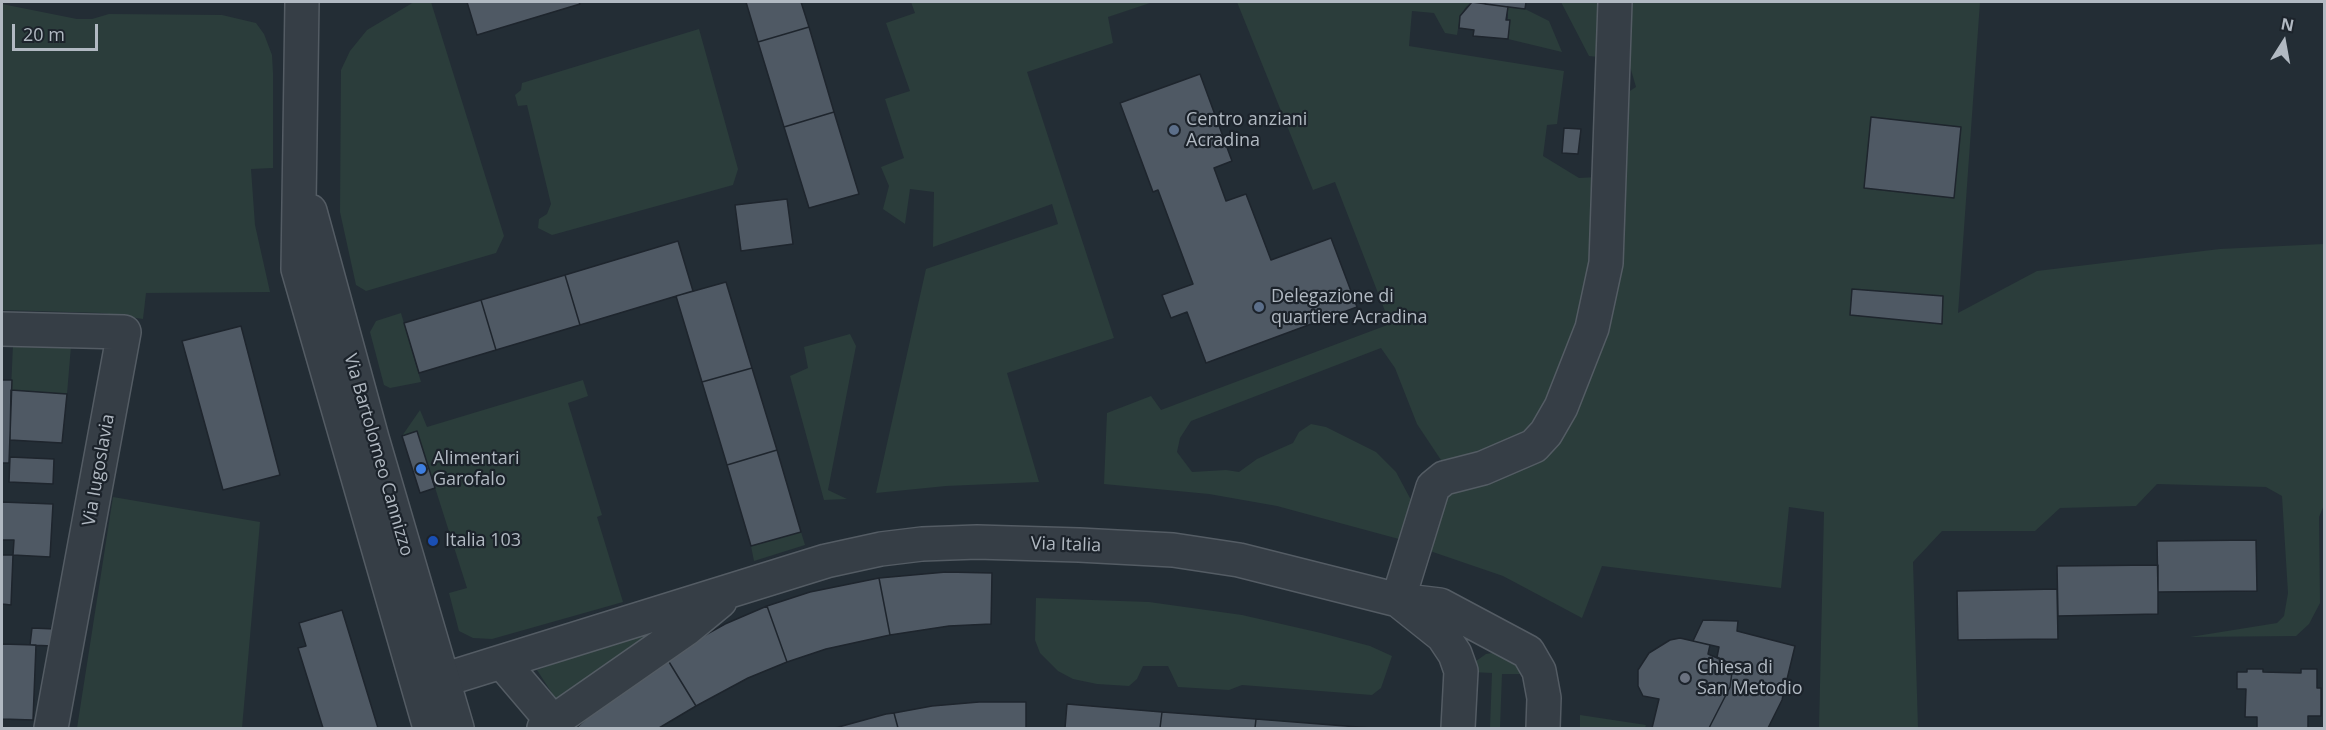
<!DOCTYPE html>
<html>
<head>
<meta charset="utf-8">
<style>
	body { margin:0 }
	#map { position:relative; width:2326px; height:730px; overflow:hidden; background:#232d35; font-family:"Open Sans",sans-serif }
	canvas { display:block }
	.frame { position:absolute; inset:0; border:3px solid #b1b9c2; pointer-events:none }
	.north { position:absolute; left:2254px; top:12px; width:60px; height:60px; -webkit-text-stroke:4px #1c232b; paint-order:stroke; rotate:11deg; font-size:16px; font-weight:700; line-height:24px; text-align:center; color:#b1b9c2 }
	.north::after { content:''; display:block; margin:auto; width:21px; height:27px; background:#b1b9c2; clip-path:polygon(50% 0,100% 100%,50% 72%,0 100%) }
	.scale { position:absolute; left:12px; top:24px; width:86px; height:27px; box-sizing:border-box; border:3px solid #b1b9c2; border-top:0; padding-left:8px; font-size:18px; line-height:21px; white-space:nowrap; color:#b1b9c2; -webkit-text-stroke:4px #1c232b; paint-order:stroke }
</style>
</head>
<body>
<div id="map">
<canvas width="2326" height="730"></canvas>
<div class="frame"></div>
<div class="north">N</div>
<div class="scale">20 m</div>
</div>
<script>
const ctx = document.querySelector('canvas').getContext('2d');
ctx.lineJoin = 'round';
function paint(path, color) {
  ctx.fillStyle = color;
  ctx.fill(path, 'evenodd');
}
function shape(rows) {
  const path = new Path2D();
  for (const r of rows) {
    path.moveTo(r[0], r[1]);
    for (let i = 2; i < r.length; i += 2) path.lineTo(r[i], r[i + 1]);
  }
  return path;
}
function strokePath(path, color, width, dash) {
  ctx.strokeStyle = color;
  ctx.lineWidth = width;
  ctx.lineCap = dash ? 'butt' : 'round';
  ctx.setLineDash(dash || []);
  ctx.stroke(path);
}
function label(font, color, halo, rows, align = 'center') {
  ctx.font = font + ' "Open Sans",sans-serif';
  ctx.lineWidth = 4.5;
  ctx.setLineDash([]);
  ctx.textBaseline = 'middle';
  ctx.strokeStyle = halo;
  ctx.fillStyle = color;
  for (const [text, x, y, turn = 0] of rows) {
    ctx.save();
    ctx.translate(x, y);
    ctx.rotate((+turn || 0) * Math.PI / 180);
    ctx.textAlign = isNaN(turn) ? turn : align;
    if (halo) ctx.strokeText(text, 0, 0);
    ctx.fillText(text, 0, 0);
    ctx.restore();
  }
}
paint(shape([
	[414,2,431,2,504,236,496,253,366,291,356,285,340,212,341,70,350,51,367,30],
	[911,2,1153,2,1108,17,1113,43,1027,72,1114,338,1007,373,1039,482,946,486,876,493,926,269,1058,224,1052,204,933,247,934,192,910,189,905,224,883,209,889,186,881,167,904,158,885,99,910,91,886,23,915,13],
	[1237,2,1485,2,1485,4,1472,2,1466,7,1460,16,1457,35,1445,33,1434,13,1412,11,1409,46,1564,71,1557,124,1547,125,1543,156,1579,178,1597,177,1598,280,1541,430,1447,469,1417,424,1395,368,1381,348,1191,421,1180,438,1177,452,1192,472,1226,470,1239,472,1257,459,1293,443,1299,432,1311,424,1326,427,1376,452,1396,472,1418,513,1410,542,1277,506,1209,494,1104,484,1107,413,1151,396,1161,410,1390,324,1335,182,1313,190],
	[1561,2,1597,2,1598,57,1589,56],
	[1631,2,1980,2,1958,313,2037,271,2220,249,2324,244,2324,505,2319,517,2320,603,2309,624,2296,636,2190,637,2277,623,2284,616,2288,593,2282,496,2266,487,2157,484,2136,506,2060,508,2035,531,1942,531,1913,562,1918,728,1819,728,1824,512,1789,507,1781,588,1602,566,1582,618,1503,576,1427,550,1444,491,1558,432,1622,96,1636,87,1625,49],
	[1871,117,1961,127,1954,197,1864,188],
	[1852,289,1943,296,1942,324,1850,315],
	[2,4,77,19,92,19,109,14,222,15,256,23,264,34,272,55,273,73,273,168,251,169,255,225,270,292,146,293,143,319,102,313,2,310],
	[1508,7,1525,9,1549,21,1562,52,1508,39],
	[699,29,738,169,733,185,552,235,538,228,539,219,547,214,551,204,527,105,518,106,515,95,521,90,522,83],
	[401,313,421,382,390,388,384,385,370,332,376,321],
	[850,334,856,346,828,490,847,499,824,500,790,376,808,368,804,347],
	[13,345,71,346,67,394,11,390],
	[583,380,588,396,568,403,602,515,597,517,623,602,492,639,473,638,459,631,449,593,467,588,417,431,402,436,420,410,427,427],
	[113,497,260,522,242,728,77,728],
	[801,532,805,545,754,561,751,546],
	[1036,598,1149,602,1242,615,1321,633,1370,646,1392,656,1381,688,1372,695,1242,685,1229,690,1178,687,1168,666,1143,666,1137,679,1129,686,1097,684,1073,679,1058,671,1040,653,1035,640],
	[639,633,646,637,557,701,537,670],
	[1498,652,1518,663,1522,674,1502,674,1500,728,1490,728,1492,673,1472,672,1476,661,1486,654],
	[1580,715,1646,725,1645,728,1580,728]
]), '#2b3d3b');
const building = shape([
	[467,2,579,2,580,4,477,35,467,2],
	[746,2,801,2,809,27,758,42,746,2],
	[1472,2,1508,7,1506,20,1510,20,1508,39,1473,36,1474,30,1459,28,1460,16,1472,2],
	[1485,2,1526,2,1525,9,1485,4,1485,2],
	[809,27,834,112,784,127,758,42,809,27],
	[1200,74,1232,161,1214,168,1226,201,1246,194,1271,260,1331,238,1357,307,1206,363,1187,312,1171,318,1162,295,1193,284,1158,190,1153,192,1120,103,1200,74],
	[834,112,859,194,809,208,784,127,834,112],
	[1871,117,1961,127,1954,198,1864,188,1871,117],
	[1564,128,1581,129,1578,154,1562,153,1564,128],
	[787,199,793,244,741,251,735,205,787,199],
	[678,241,693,291,580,325,565,275,678,241],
	[565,275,580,325,496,350,481,300,565,275],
	[726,282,752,368,702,382,676,296,726,282],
	[1852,289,1943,296,1942,324,1850,315,1852,289],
	[481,300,496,350,419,373,404,323,481,300],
	[241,326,280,475,223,490,182,341,241,326],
	[752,368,777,450,727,465,702,382,752,368],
	[2,380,12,380,9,463,2,463,2,380],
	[11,390,67,394,62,443,10,440,11,390],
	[417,431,435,488,420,493,402,436,417,431],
	[777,450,801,532,751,546,727,465,777,450],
	[10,457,54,459,53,484,9,482,10,457],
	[2,502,53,504,50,557,13,555,14,540,2,540,2,502],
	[2256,540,2257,591,2158,592,2157,541,2256,540],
	[2,555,13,555,11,605,2,604,2,555],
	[2158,565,2158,614,2058,616,2057,566,2158,565],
	[946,572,992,573,991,624,949,626,890,635,879,578,946,572],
	[879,578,890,635,826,649,787,662,767,606,810,592,879,578],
	[2057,589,2058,639,1958,640,1957,591,2057,589],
	[767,606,787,662,748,678,696,706,666,657,725,624,767,606],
	[342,610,378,728,323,728,298,648,306,646,299,623,342,610],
	[1703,620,1738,621,1737,631,1795,646,1782,700,1768,728,1709,728,1730,687,1733,665,1717,657,1719,647,1693,641,1703,620],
	[32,628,55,629,52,646,30,645,32,628],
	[1680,638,1710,645,1708,654,1733,665,1730,687,1709,728,1652,728,1659,699,1643,696,1638,686,1638,670,1649,653,1670,640,1680,638],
	[2,644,36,645,33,720,2,719,2,644],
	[666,657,696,706,659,728,576,728,609,698,666,657],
	[2247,669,2263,669,2263,672,2301,673,2301,669,2317,669,2317,688,2321,688,2321,716,2308,716,2308,728,2257,728,2257,717,2245,717,2246,689,2237,689,2237,672,2247,672,2247,669],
	[979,702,1026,702,1026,728,898,728,894,713,932,706,979,702],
	[1067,704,1162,712,1160,728,1065,728,1067,704],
	[1162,712,1256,719,1255,728,1160,728,1162,712],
	[894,713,898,728,835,728,886,714,894,713],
	[1256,719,1371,728,1255,728,1256,719]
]);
paint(building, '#4f5964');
strokePath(building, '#1e252d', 1.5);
const minor = shape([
	[2,329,124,332,51,728],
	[1398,600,1433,487,1444,478,1483,468,1534,446,1546,433,1561,407,1592,328,1606,263,1615,2],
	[1398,600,1443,636,1455,654,1461,671,1458,728],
	[502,662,553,722],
	[443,680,826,561,881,549,922,544,977,542,1079,545,1173,550,1239,560,1398,600,1440,605,1528,652,1539,671,1544,698,1543,728],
	[544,728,686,629,720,601]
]);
const tertiary = shape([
	[302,2,298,269,430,728],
	[310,211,372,438,457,728]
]);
strokePath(minor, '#545c64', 36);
strokePath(tertiary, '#545c64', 36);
strokePath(minor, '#363e46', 33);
strokePath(tertiary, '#363e46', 33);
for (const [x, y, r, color] of [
	[1174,130,6,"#5c6f8a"],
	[1259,307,6,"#5c6f8a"],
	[421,469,6,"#3f7fe0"],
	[433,541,6,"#1a4fb4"],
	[1685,678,6,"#6b7280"]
]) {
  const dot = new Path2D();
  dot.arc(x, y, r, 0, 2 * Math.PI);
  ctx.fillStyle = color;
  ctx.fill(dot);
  strokePath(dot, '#1c232b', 2);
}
label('18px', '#b1b9c2', '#1c232b', [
	["Centro anziani",1186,120],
	["Acradina",1186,141],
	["Delegazione di",1271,297],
	["quartiere Acradina",1271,318],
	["Alimentari",433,459],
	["Garofalo",433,480],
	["Italia 103",445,541],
	["Chiesa di",1697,668],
	["San Metodio",1697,689]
], 'left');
label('18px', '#b1b9c2', '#1c232b', [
	["Via Bartolomeo Cannizzo",378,455,74],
	["Via Iugoslavia",99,470,-80],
	["Via Italia",1066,545,2]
]);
</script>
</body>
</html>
